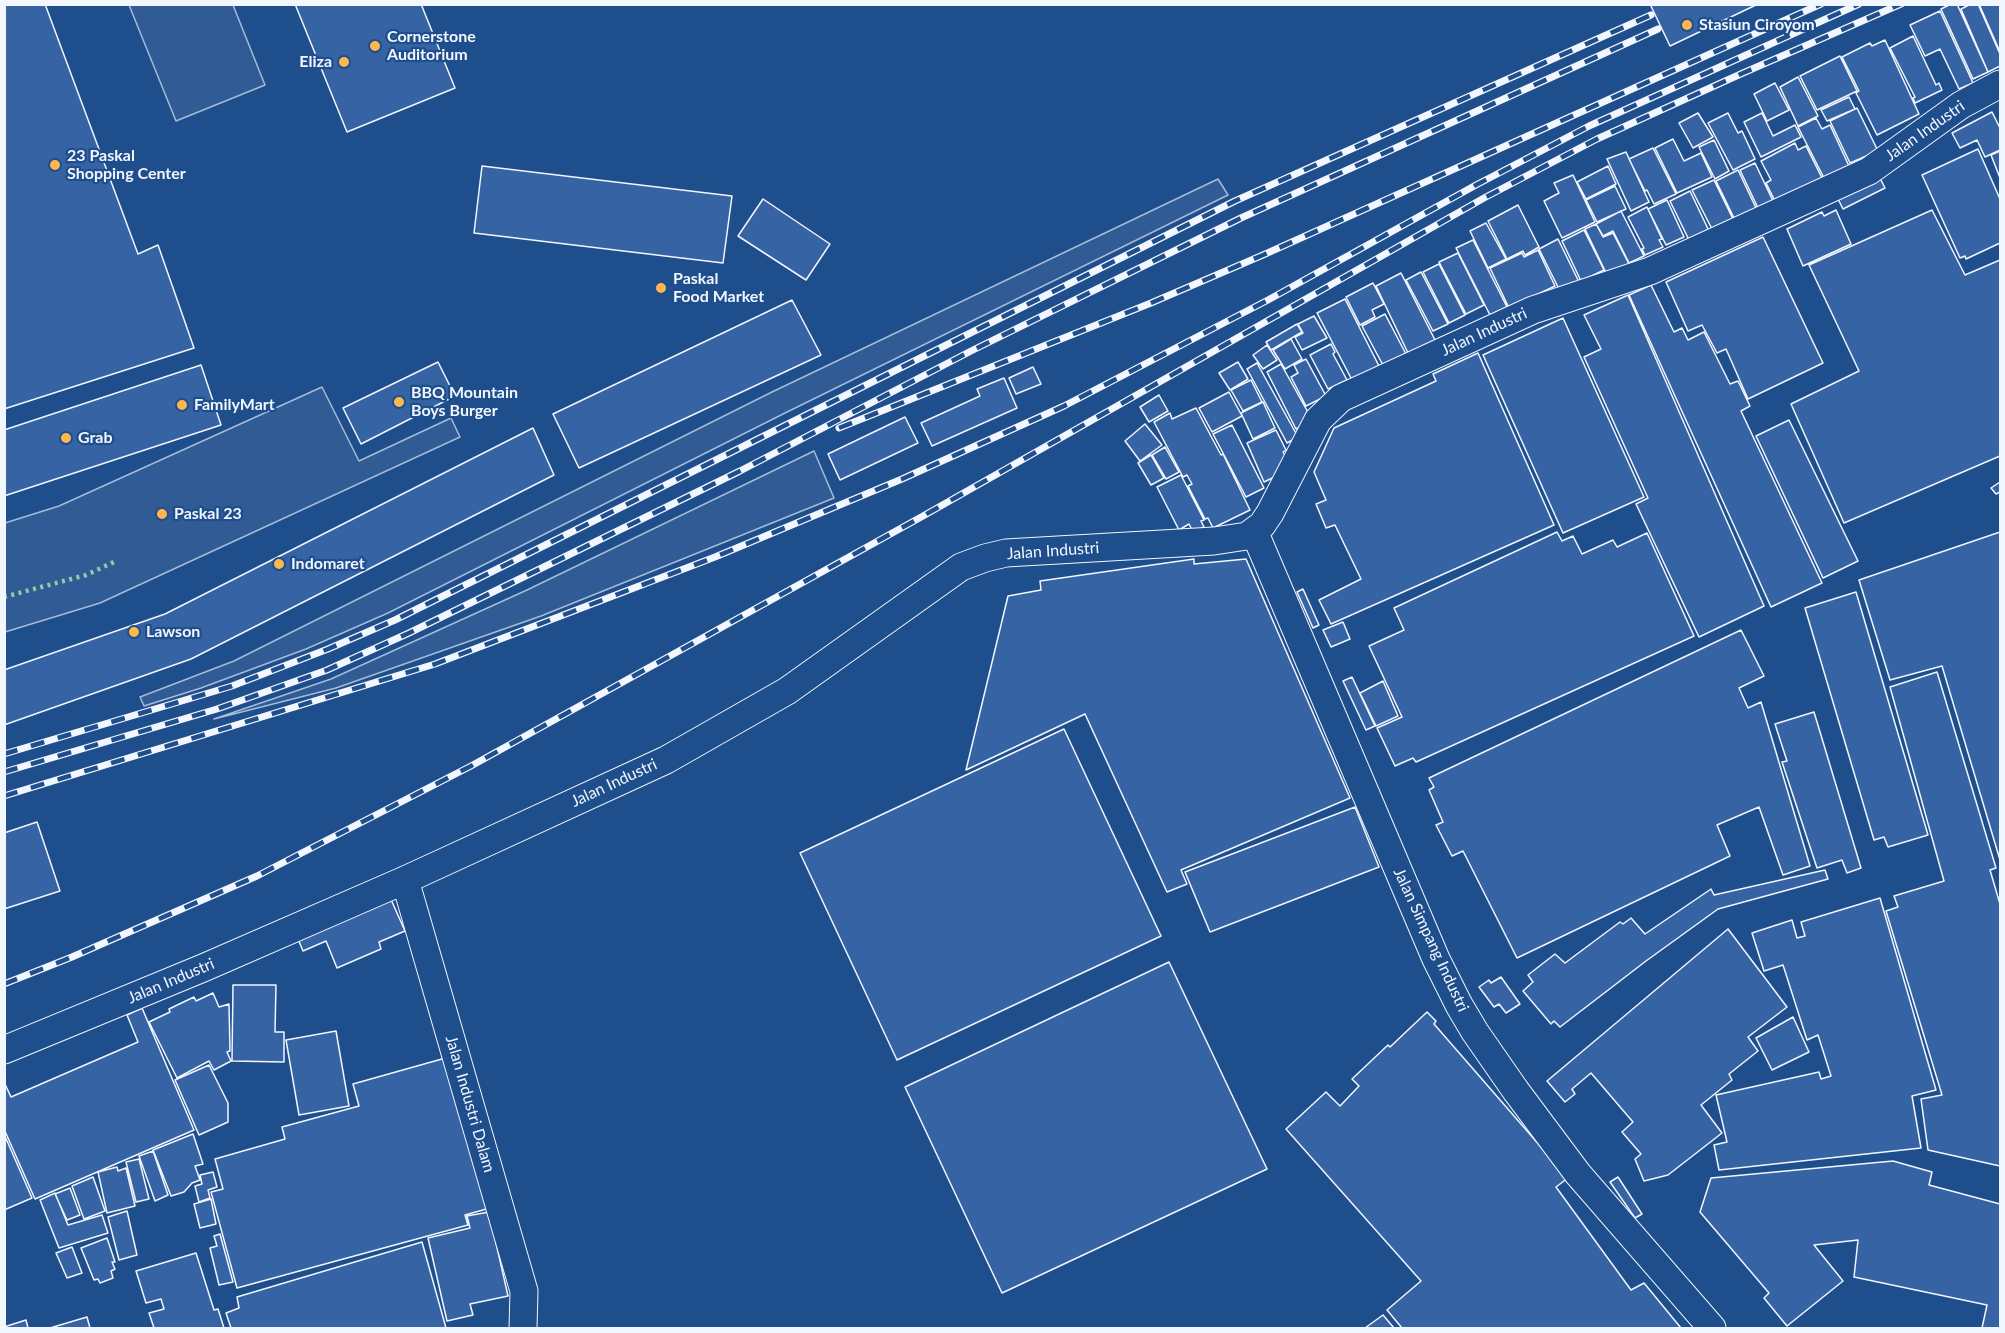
<!DOCTYPE html>
<html>
<head>
<meta charset="utf-8">
<style>
	body { margin:0 }
	#map { position:relative; width:2005px; height:1333px; overflow:hidden; background:#1f4e8c; font-family:Lato,sans-serif }
	canvas { display:block }
	.frame { position:absolute; inset:0; border:6px solid #f2f6ff; pointer-events:none }
</style>
</head>
<body>
<div id="map">
<canvas width="2005" height="1333"></canvas>
<div class="frame"></div>
</div>
<script>
const ctx = document.querySelector('canvas').getContext('2d');
ctx.lineJoin = 'round';
function paint(path, color) {
  ctx.fillStyle = color;
  ctx.fill(path, 'evenodd');
}
function shape(rows) {
  const path = new Path2D();
  for (const r of rows) {
    path.moveTo(r[0], r[1]);
    for (let i = 2; i < r.length; i += 2) path.lineTo(r[i], r[i + 1]);
  }
  return path;
}
function strokePath(path, color, width, dash) {
  ctx.strokeStyle = color;
  ctx.lineWidth = width;
  ctx.lineCap = dash ? 'butt' : 'round';
  ctx.setLineDash(dash || []);
  ctx.stroke(path);
}
function label(font, color, halo, rows, align = 'center') {
  ctx.font = font + ' Lato,sans-serif';
  ctx.lineWidth = 4.5;
  ctx.setLineDash([]);
  ctx.textBaseline = 'middle';
  ctx.strokeStyle = halo;
  ctx.fillStyle = color;
  for (const [text, x, y, turn = 0] of rows) {
    ctx.save();
    ctx.translate(x, y);
    ctx.rotate((+turn || 0) * Math.PI / 180);
    ctx.textAlign = isNaN(turn) ? turn : align;
    if (halo) ctx.strokeText(text, 0, 0);
    ctx.fillText(text, 0, 0);
    ctx.restore();
  }
}
const built = shape([
	[129,5,233,5,265,85,176,121,129,5],
	[1218,179,1228,195,783,414,388,613,306,649,201,688,144,706,140,697,234,661,772,392,1218,179],
	[322,387,359,461,451,418,460,437,100,603,5,632,5,523,59,506,322,387],
	[814,451,834,498,541,616,336,688,214,719,331,679,527,590,814,451]
]);
paint(built, '#305b95');
strokePath(built, '#a8bbd7', 1.5);
const building = shape([
	[4,4,45,4,138,254,158,245,194,348,4,409,4,4],
	[295,4,421,4,455,88,347,132,295,4],
	[1650,4,1758,4,1670,46,1650,4],
	[1951,4,1957,4,1988,72,1973,79,1941,9,1951,4],
	[1971,4,1978,4,2000,54,2000,66,1988,72,1961,9,1971,4],
	[1979,4,2000,4,2000,52,1979,4],
	[1940,11,1973,83,1959,89,1940,49,1925,56,1910,25,1940,11],
	[1913,36,1936,85,1939,83,1942,90,1915,103,1913,98,1915,97,1890,48,1913,36],
	[1885,40,1919,114,1877,135,1856,93,1859,91,1842,57,1870,43,1872,46,1885,40],
	[1840,56,1857,91,1817,110,1800,76,1840,56],
	[1798,77,1818,116,1798,126,1780,87,1798,77],
	[1775,83,1789,110,1767,121,1754,94,1775,83],
	[1849,97,1855,109,1827,121,1821,110,1849,97],
	[1857,108,1878,151,1850,163,1830,121,1857,108],
	[1992,112,2000,128,2000,150,1985,157,1977,140,1960,148,1952,133,1992,112],
	[1698,113,1713,137,1693,148,1679,123,1698,113],
	[1728,113,1738,133,1742,131,1755,159,1733,170,1708,123,1728,113],
	[1762,113,1773,136,1795,125,1801,137,1761,157,1744,122,1762,113],
	[1816,118,1822,129,1830,125,1849,166,1824,178,1798,127,1816,118],
	[1673,139,1684,161,1701,153,1712,177,1677,193,1655,148,1673,139],
	[1714,140,1729,171,1715,179,1699,147,1714,140],
	[1795,143,1798,150,1806,146,1822,178,1775,201,1766,183,1771,180,1761,161,1795,143],
	[1653,148,1676,194,1654,204,1647,190,1645,191,1629,159,1653,148],
	[1978,149,2000,199,2000,243,1966,259,1965,256,1960,258,1922,175,1978,149],
	[2000,151,2000,178,1991,155,2000,151],
	[1626,152,1649,202,1631,211,1607,159,1626,152],
	[1755,163,1773,201,1758,208,1740,170,1755,163],
	[482,166,732,196,723,263,474,233,482,166],
	[1608,166,1616,184,1586,199,1577,182,1608,166],
	[1738,170,1756,208,1734,218,1716,181,1738,170],
	[1573,175,1595,222,1562,238,1544,201,1559,193,1554,183,1573,175],
	[1880,178,1885,188,1843,209,1838,199,1880,178],
	[1714,180,1733,219,1712,229,1692,190,1714,180],
	[1615,186,1626,209,1597,222,1586,200,1615,186],
	[1690,191,1709,231,1689,240,1670,201,1690,191],
	[763,199,830,244,806,280,738,236,763,199],
	[1667,200,1684,237,1666,245,1648,209,1667,200],
	[1518,205,1539,247,1525,255,1523,251,1507,259,1488,221,1518,205],
	[1647,207,1662,239,1659,240,1663,247,1645,255,1642,249,1644,248,1628,217,1647,207],
	[1836,210,1851,244,1803,266,1787,229,1822,212,1824,216,1836,210],
	[1932,210,1965,275,2000,260,2000,456,1844,523,1791,404,1859,371,1809,265,1932,210],
	[1621,211,1644,256,1629,263,1613,231,1603,236,1596,224,1621,211],
	[1486,223,1506,259,1488,268,1470,231,1486,223],
	[1596,224,1603,237,1613,233,1629,264,1607,275,1585,229,1596,224],
	[1584,230,1604,270,1581,281,1562,241,1584,230],
	[1763,237,1823,363,1748,399,1726,349,1717,353,1702,325,1688,331,1666,282,1763,237],
	[1558,239,1579,282,1560,291,1539,249,1558,239],
	[1473,240,1507,307,1490,315,1456,248,1473,240],
	[1538,250,1555,286,1509,308,1490,268,1522,253,1524,257,1538,250],
	[1458,253,1484,305,1466,314,1439,262,1458,253],
	[1439,264,1465,315,1449,323,1423,272,1439,264],
	[1421,272,1448,324,1433,331,1406,280,1421,272],
	[1401,273,1435,340,1408,353,1376,286,1401,273],
	[1373,283,1384,304,1372,310,1375,317,1360,325,1346,297,1373,283],
	[1651,285,1674,332,1682,328,1688,340,1704,332,1730,384,1738,381,1750,406,1741,411,1822,583,1771,607,1629,295,1651,285],
	[1628,295,1764,606,1699,637,1636,504,1648,498,1584,357,1601,349,1584,315,1628,295],
	[1345,299,1379,366,1352,380,1317,313,1345,299],
	[792,300,821,355,579,468,553,414,792,300],
	[1385,314,1407,356,1384,367,1362,326,1385,314],
	[1314,316,1327,338,1302,350,1295,337,1303,333,1298,324,1314,316],
	[1563,318,1644,497,1563,533,1483,355,1563,318],
	[1297,324,1302,332,1271,350,1266,342,1297,324],
	[1291,339,1302,359,1285,369,1273,350,1291,339],
	[1331,344,1335,352,1333,354,1347,380,1328,389,1310,355,1331,344],
	[1267,345,1277,360,1263,369,1253,355,1267,345],
	[1478,353,1554,525,1331,624,1319,600,1361,579,1335,525,1326,528,1316,504,1326,500,1314,472,1334,428,1436,381,1433,374,1478,353],
	[1306,359,1326,396,1306,406,1291,377,1298,373,1294,365,1306,359],
	[438,362,455,396,361,444,343,408,438,362],
	[1238,362,1248,379,1230,390,1219,373,1238,362],
	[1257,363,1298,437,1287,443,1247,369,1257,363],
	[1281,364,1309,414,1308,423,1296,429,1267,372,1281,364],
	[201,365,221,425,4,496,4,430,201,365],
	[1033,367,1041,384,1016,394,1009,378,1033,367],
	[1004,378,1017,408,932,446,921,423,980,396,977,389,1004,378],
	[1251,380,1262,402,1243,411,1231,390,1251,380],
	[1229,392,1242,416,1212,432,1199,408,1229,392],
	[1159,395,1168,411,1149,422,1140,407,1159,395],
	[1263,402,1275,428,1253,439,1241,413,1263,402],
	[1196,408,1221,455,1223,454,1250,510,1213,528,1208,518,1205,519,1188,486,1192,484,1187,475,1183,477,1154,422,1170,413,1172,419,1196,408],
	[905,417,918,443,840,480,828,454,905,417],
	[1789,420,1858,561,1823,578,1756,436,1789,420],
	[1145,424,1162,445,1140,461,1125,441,1145,424],
	[1232,425,1264,488,1246,497,1213,434,1232,425],
	[533,428,554,475,191,659,4,725,4,670,165,614,533,428],
	[1276,430,1286,450,1283,452,1288,461,1285,472,1264,482,1247,443,1276,430],
	[1165,447,1179,472,1166,479,1152,455,1165,447],
	[1151,455,1164,478,1151,485,1138,463,1151,455],
	[1181,475,1204,520,1201,521,1204,527,1193,532,1189,524,1179,530,1157,487,1181,475],
	[2000,482,2000,492,1996,494,1991,488,2000,482],
	[1557,532,1562,541,1573,536,1582,554,1613,540,1617,547,1647,533,1694,636,1416,762,1413,758,1395,766,1377,728,1402,717,1369,646,1404,630,1394,608,1557,532],
	[2000,532,2000,860,1942,666,1890,680,1859,580,2000,532],
	[1194,559,1194,564,1246,559,1350,798,1181,870,1187,884,1167,892,1085,714,966,770,1008,596,1041,590,1040,581,1194,559],
	[1303,589,1319,625,1313,628,1297,592,1303,589],
	[1856,592,1928,835,1888,847,1884,837,1874,840,1805,608,1856,592],
	[1343,622,1350,639,1331,647,1323,630,1343,622],
	[1741,630,1764,676,1739,688,1748,708,1761,702,1810,866,1783,875,1759,807,1717,825,1730,856,1517,958,1463,851,1452,856,1436,825,1443,822,1429,790,1434,787,1429,778,1741,630],
	[1937,672,1996,868,1990,870,2000,904,2000,1166,1928,1150,1921,1099,1942,1095,1886,911,1898,907,1894,896,1944,881,1890,687,1937,672],
	[1352,677,1375,726,1366,730,1343,681,1352,677],
	[1383,681,1398,716,1376,726,1360,693,1383,681],
	[1814,712,1861,868,1847,873,1842,860,1817,868,1782,762,1787,761,1775,724,1814,712],
	[1064,729,1161,936,897,1060,800,853,1064,729],
	[1355,807,1379,867,1210,932,1185,872,1355,807],
	[37,822,60,891,4,909,4,833,37,822],
	[1825,870,1828,879,1718,909,1646,961,1560,1027,1554,1021,1551,1024,1523,991,1533,982,1528,975,1555,954,1565,963,1620,922,1623,924,1631,918,1645,934,1711,889,1714,895,1825,870],
	[389,895,405,931,379,942,381,949,337,968,326,941,303,951,298,939,389,895],
	[1880,898,1936,1090,1912,1096,1921,1148,1719,1170,1714,1145,1727,1142,1716,1095,1819,1072,1821,1079,1831,1076,1818,1035,1807,1040,1783,965,1764,971,1752,933,1792,920,1797,938,1805,936,1801,922,1880,898],
	[1728,929,1787,1007,1748,1037,1758,1051,1729,1074,1732,1080,1701,1105,1722,1133,1668,1175,1644,1181,1635,1159,1641,1154,1622,1132,1633,1122,1591,1073,1572,1089,1575,1094,1565,1102,1547,1081,1728,929],
	[1169,962,1267,1169,1002,1293,905,1087,1169,962],
	[1501,977,1520,1004,1506,1013,1499,1004,1494,1007,1479,987,1489,980,1491,983,1501,977],
	[233,985,276,985,275,1032,284,1032,284,1062,232,1061,233,985],
	[213,993,219,1007,229,1004,230,1051,227,1052,231,1061,214,1070,209,1061,177,1078,149,1022,170,1012,169,1009,194,997,196,1001,213,993],
	[142,1008,194,1130,35,1199,4,1129,4,1082,11,1097,138,1042,127,1015,142,1008],
	[1427,1012,1436,1021,1434,1024,1568,1178,1556,1187,1631,1290,1644,1283,1681,1328,1402,1328,1387,1310,1421,1281,1286,1129,1326,1092,1340,1106,1359,1086,1352,1079,1388,1045,1390,1047,1427,1012],
	[1793,1017,1809,1052,1772,1070,1756,1038,1793,1017],
	[336,1031,349,1106,299,1115,286,1040,336,1031],
	[449,1057,490,1208,465,1215,468,1225,237,1288,211,1192,223,1189,215,1159,285,1139,282,1127,359,1106,353,1084,449,1057],
	[209,1065,228,1103,228,1122,199,1135,175,1080,209,1065],
	[4,1134,32,1198,4,1210,4,1134],
	[193,1134,203,1164,195,1166,200,1180,192,1183,184,1192,171,1196,153,1150,193,1134],
	[153,1151,168,1195,155,1201,139,1156,153,1151],
	[139,1159,149,1199,136,1202,126,1162,139,1159],
	[1893,1161,1932,1172,1929,1185,2000,1204,2000,1328,1982,1328,1987,1305,1854,1277,1858,1240,1814,1245,1843,1281,1787,1326,1764,1298,1769,1293,1700,1212,1711,1178,1893,1161],
	[117,1167,118,1171,126,1168,135,1206,107,1213,98,1172,117,1167],
	[213,1172,217,1187,208,1190,210,1198,199,1202,195,1186,202,1184,200,1175,213,1172],
	[93,1177,105,1211,84,1219,72,1186,93,1177],
	[1618,1177,1642,1214,1635,1218,1610,1182,1618,1177],
	[70,1188,80,1215,67,1220,55,1194,70,1188],
	[55,1193,68,1225,102,1215,108,1233,59,1248,40,1200,55,1193],
	[211,1199,216,1224,200,1228,194,1204,211,1199],
	[127,1211,137,1255,119,1260,108,1217,127,1211],
	[489,1212,508,1296,470,1304,473,1315,447,1321,428,1238,470,1228,467,1216,489,1212],
	[220,1234,233,1282,219,1285,210,1248,217,1246,214,1236,220,1234],
	[107,1238,115,1262,112,1262,115,1269,111,1271,113,1278,100,1283,98,1279,94,1280,81,1248,107,1238],
	[422,1242,446,1328,231,1328,226,1313,239,1308,237,1297,422,1242],
	[72,1247,82,1273,67,1278,56,1253,72,1247],
	[196,1253,214,1310,218,1309,224,1328,154,1328,149,1313,164,1309,161,1299,146,1303,136,1271,196,1253],
	[1383,1315,1394,1328,1365,1328,1383,1315],
	[87,1317,90,1328,50,1328,87,1317],
	[26,1320,28,1328,4,1328,4,1327,26,1320]
]);
paint(building, '#3563a3');
strokePath(building, '#f2f6ff', 1.5);
const street = shape([
	[1254,531,1436,959,1459,1005,1475,1032,1516,1091,1578,1174,1712,1328],
	[405,880,524,1291,523,1328],
	[4,1050,203,968,405,880,666,760,787,691,961,567,985,558,1006,553,1214,541,1247,536,1262,525,1270,513,1318,420,1341,398,1533,310,1650,271,1869,171,1961,105,2000,84]
]);
strokePath(street, '#f2f6ff', 29);
strokePath(street, '#1f4e8c', 27);
const rail = shape([
	[839,428,1151,303,1263,255,1821,4],
	[4,754,232,686,328,649,395,620,1235,201,1651,15],
	[4,772,217,709,327,670,409,633,740,471,971,351,1241,218,1658,29],
	[4,796,435,664,715,557,902,479,1064,406,1268,300,1476,185,1589,126,1859,4],
	[4,984,72,957,257,876,471,766,923,516,1484,198,1597,139,1743,73,1901,4]
]);
strokePath(rail, '#f2f6ff', 7);
strokePath(rail, '#1f4e8c', 4.5, [14]);
strokePath(shape([
	[4,597,86,575,114,562]
]), '#97c8a6', 4.5, [3, 4.5]);
for (const [x, y, r, color] of [
	[1687,25,6,"#ffb74d"],
	[375,46,6,"#ffb74d"],
	[344,62,6,"#ffb74d"],
	[55,165,6,"#ffb74d"],
	[661,288,6,"#ffb74d"],
	[399,402,6,"#ffb74d"],
	[182,405,6,"#ffb74d"],
	[66,438,6,"#ffb74d"],
	[162,514,6,"#ffb74d"],
	[279,564,6,"#ffb74d"],
	[134,632,6,"#ffb74d"]
]) {
  const dot = new Path2D();
  dot.arc(x, y, r, 0, 2 * Math.PI);
  ctx.fillStyle = color;
  ctx.fill(dot);
  strokePath(dot, '#1f4e8c', 2);
}
label('bold 16px', '#f2f6ff', '#1f4e8c', [
	["Stasiun Ciroyom",1699,25],
	["Cornerstone",387,37],
	["Auditorium",387,55],
	["Eliza",332,62,"right"],
	["23 Paskal",67,156],
	["Shopping Center",67,174],
	["Paskal",673,279],
	["Food Market",673,297],
	["BBQ Mountain",411,393],
	["Boys Burger",411,411],
	["FamilyMart",194,405],
	["Grab",78,438],
	["Paskal 23",174,514],
	["Indomaret",291,564],
	["Lawson",146,632]
], 'left');
label('16px', '#f2f6ff', '#1f4e8c', [
	["Jalan Industri",1925,131,-35],
	["Jalan Industri",1484,332,-25],
	["Jalan Industri",1053,551,-4],
	["Jalan Industri",614,783,-25],
	["Jalan Simpang Industri",1431,940,65],
	["Jalan Industri",171,981,-23],
	["Jalan Industri Dalam",470,1104,74]
]);
</script>
</body>
</html>
